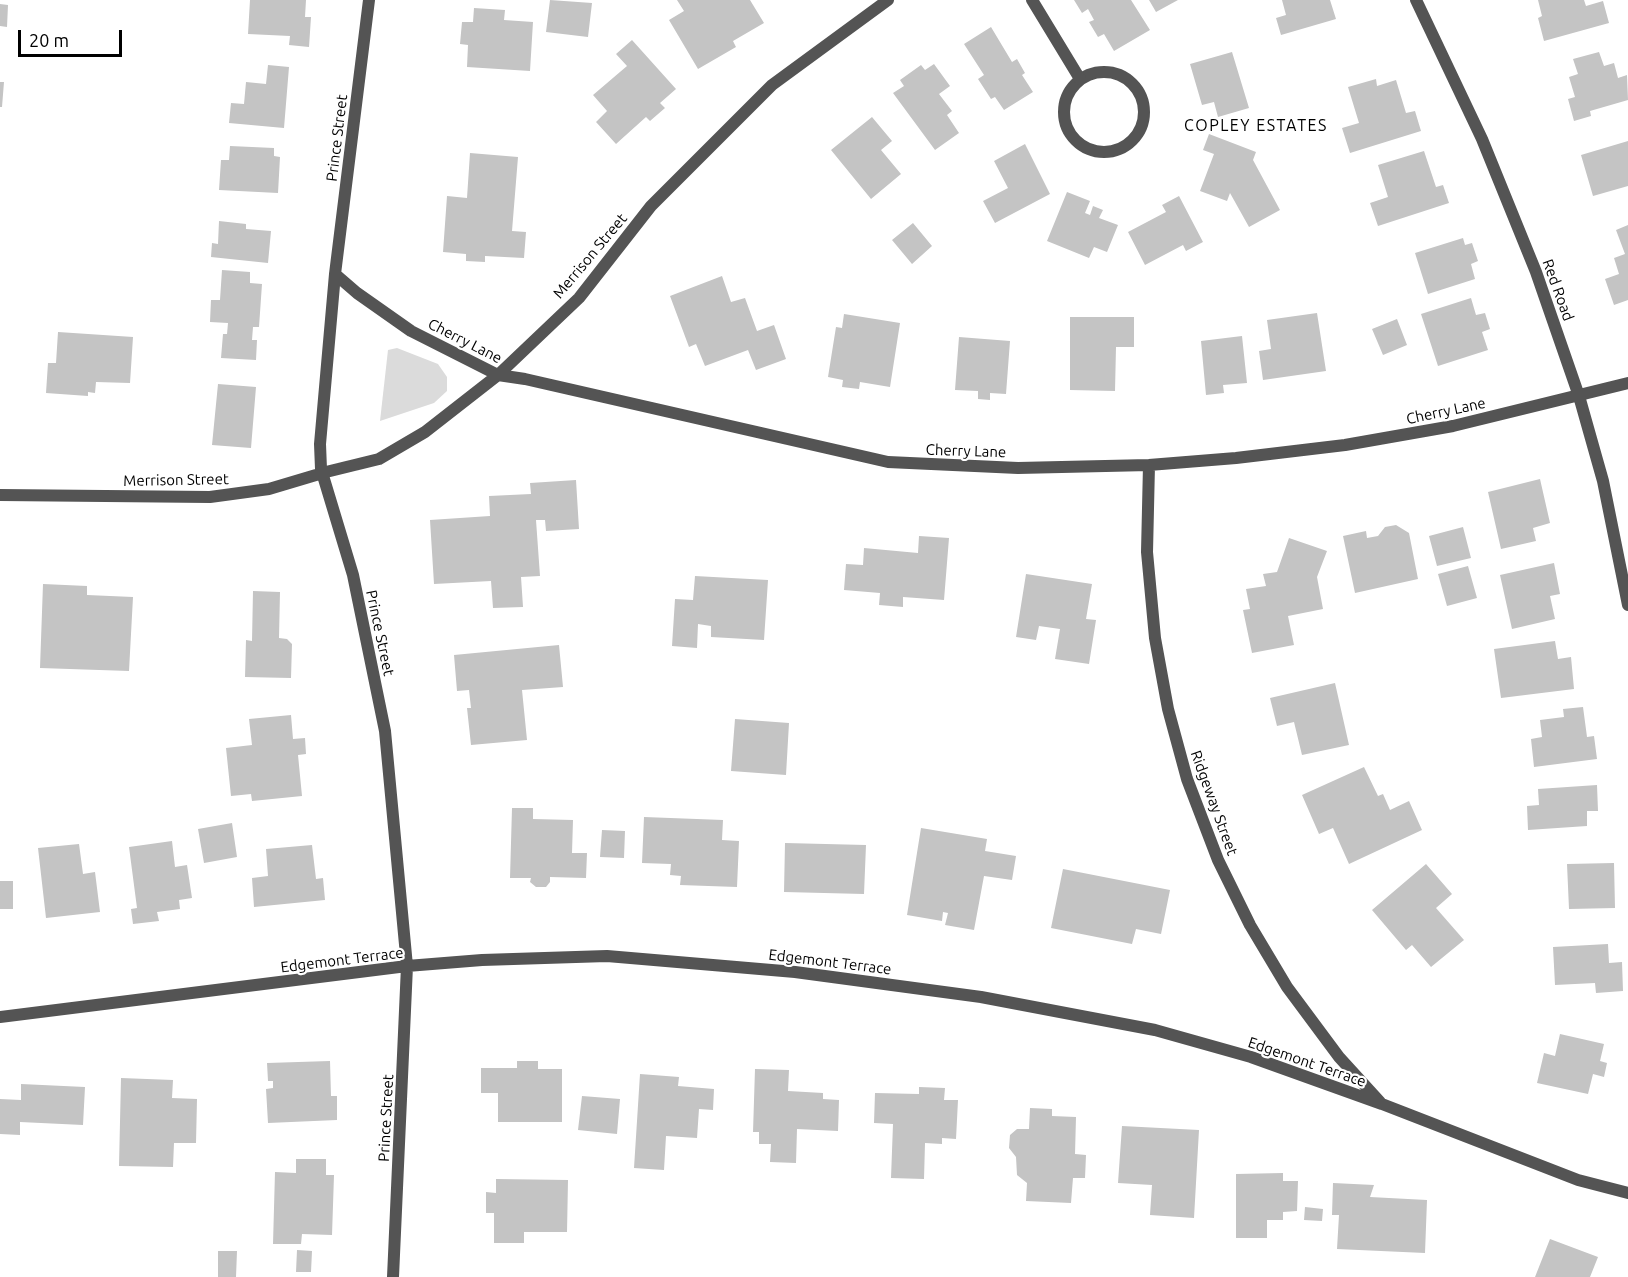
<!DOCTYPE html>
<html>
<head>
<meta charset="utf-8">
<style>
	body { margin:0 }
	#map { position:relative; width:1628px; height:1277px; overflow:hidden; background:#fff; font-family:Ubuntu,sans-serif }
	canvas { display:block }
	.scale { position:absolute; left:18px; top:30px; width:104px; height:27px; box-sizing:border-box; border:3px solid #000; border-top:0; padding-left:8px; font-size:18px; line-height:21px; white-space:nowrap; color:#000; -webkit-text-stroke:4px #fff; paint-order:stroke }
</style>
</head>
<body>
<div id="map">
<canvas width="1628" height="1277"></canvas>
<div class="scale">20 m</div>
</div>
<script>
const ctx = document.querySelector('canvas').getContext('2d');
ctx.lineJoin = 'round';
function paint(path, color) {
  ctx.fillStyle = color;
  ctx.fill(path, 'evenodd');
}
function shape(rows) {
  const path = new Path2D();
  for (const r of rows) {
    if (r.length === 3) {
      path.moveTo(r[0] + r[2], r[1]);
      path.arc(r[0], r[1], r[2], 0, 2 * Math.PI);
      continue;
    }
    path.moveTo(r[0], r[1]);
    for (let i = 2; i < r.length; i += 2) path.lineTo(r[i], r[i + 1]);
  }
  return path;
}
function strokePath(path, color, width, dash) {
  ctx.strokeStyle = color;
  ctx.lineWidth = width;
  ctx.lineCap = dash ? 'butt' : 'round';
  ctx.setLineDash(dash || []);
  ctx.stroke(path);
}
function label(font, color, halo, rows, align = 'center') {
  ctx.font = font + ' Ubuntu,sans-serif';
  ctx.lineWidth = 4.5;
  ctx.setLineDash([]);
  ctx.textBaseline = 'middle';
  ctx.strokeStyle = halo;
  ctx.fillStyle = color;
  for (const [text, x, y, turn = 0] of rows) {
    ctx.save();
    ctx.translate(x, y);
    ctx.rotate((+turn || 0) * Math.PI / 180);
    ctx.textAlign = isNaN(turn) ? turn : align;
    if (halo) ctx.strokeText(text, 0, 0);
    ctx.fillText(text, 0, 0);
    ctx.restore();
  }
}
paint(shape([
	[397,348,438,364,447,377,447,391,434,403,380,421,388,350]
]), '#dbdbdb');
paint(shape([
	[250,0,306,0,305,17,311,17,309,47,289,45,290,36,248,34],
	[550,0,592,3,588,37,546,32],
	[677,0,750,0,764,23,733,41,736,47,698,69,669,20,684,11],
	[1074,0,1131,0,1150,30,1114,51,1104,34,1098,37,1089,22,1094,20,1088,9,1082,13],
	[1149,0,1178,0,1156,12],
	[1282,0,1330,0,1336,19,1281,35,1276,18,1286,15],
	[1538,0,1584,0,1586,6,1603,1,1609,23,1544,41,1538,18,1542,16],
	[0,4,8,5,7,27,0,26],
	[474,8,505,10,504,20,533,22,530,71,467,67,468,45,460,44,462,22,473,22],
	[991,27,1012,62,1017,59,1025,73,1022,75,1033,92,1004,110,995,97,991,99,978,79,984,75,964,44],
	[632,40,676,89,660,103,665,108,650,121,646,117,616,144,596,122,607,111,593,95,627,66,616,54],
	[1232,52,1249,108,1218,117,1214,102,1202,105,1190,64],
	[1599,52,1604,66,1614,63,1618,78,1627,75,1628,100,1590,111,1591,116,1574,121,1568,99,1575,97,1569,77,1578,74,1573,59],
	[934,64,950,86,939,94,952,111,947,115,959,133,935,150,893,93,904,86,900,80,921,65,925,70],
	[268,65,289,67,284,128,229,123,231,103,244,104,246,82,266,84],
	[1376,79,1377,86,1396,80,1406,113,1415,111,1421,131,1350,153,1342,128,1359,123,1348,87],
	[0,82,4,82,2,107,0,107],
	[872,117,892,141,881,150,901,174,871,199,831,150],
	[1209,134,1256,152,1253,160,1280,210,1249,227,1230,193,1227,201,1200,191,1214,154,1203,150],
	[1628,141,1628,186,1593,196,1581,155],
	[1025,144,1050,194,995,223,983,201,1008,188,994,161],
	[230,146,274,148,274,156,280,157,278,193,219,190,221,160,229,160],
	[1424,151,1436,187,1443,185,1449,203,1378,226,1370,203,1388,197,1378,165],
	[470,153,518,157,512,231,526,232,524,258,485,256,485,262,466,261,466,254,443,252,447,196,467,198],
	[1067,192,1090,201,1085,213,1090,215,1093,206,1103,210,1099,218,1118,225,1107,252,1094,247,1089,258,1047,241],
	[1179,196,1203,242,1186,251,1183,245,1145,265,1128,232,1166,212,1162,205],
	[219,221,246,224,246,229,271,231,268,263,211,257,212,243,218,244],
	[913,223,932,246,912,264,892,240],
	[1628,225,1628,300,1614,305,1605,279,1619,274,1614,258,1625,254,1616,230],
	[1463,238,1465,245,1472,243,1478,261,1471,264,1475,279,1428,294,1415,253],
	[222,270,250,272,250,283,262,284,259,327,253,327,252,340,257,340,256,360,221,358,223,334,227,334,228,323,210,322,211,300,220,300],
	[722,276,731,302,745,298,757,331,774,325,786,359,756,370,748,350,705,366,696,344,689,347,670,296],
	[1471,298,1476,315,1485,313,1490,329,1482,332,1488,350,1438,366,1421,314],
	[1317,313,1326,371,1263,380,1259,351,1271,349,1267,320],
	[844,314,900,323,890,387,860,382,859,389,842,387,843,380,828,377,836,327,842,328],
	[1070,317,1134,317,1134,347,1116,347,1115,391,1070,390],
	[1397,319,1407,345,1383,355,1372,329],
	[58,332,133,337,130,383,96,382,95,393,88,392,88,396,46,393,48,363,56,363],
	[1242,336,1247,383,1223,385,1224,393,1206,395,1201,341],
	[959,337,1010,341,1006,394,990,393,990,400,978,399,978,391,955,390],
	[218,384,256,387,251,448,212,445],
	[1540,479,1550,523,1533,528,1536,541,1501,549,1488,492],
	[576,480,579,529,546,531,545,520,536,520,540,576,521,577,523,607,493,608,491,581,434,584,430,520,490,516,489,496,531,494,530,483],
	[1396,525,1409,533,1418,579,1355,593,1343,536,1366,531,1367,538,1378,536,1385,527],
	[1463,527,1471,558,1437,566,1429,536],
	[919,536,949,538,944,600,903,597,903,607,879,605,880,593,844,590,846,564,863,565,864,548,918,553],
	[1289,538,1327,551,1317,577,1323,609,1288,616,1294,645,1252,653,1243,610,1250,609,1246,589,1266,586,1263,574,1277,572],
	[1554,563,1560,594,1550,596,1555,619,1512,629,1500,575],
	[1468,566,1477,598,1447,606,1438,574],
	[1026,574,1092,584,1086,619,1096,620,1089,664,1055,659,1060,629,1039,626,1036,640,1016,637],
	[695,576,768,580,764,640,711,637,711,626,698,624,697,648,672,646,675,599,693,600],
	[43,584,87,586,87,595,133,597,129,671,40,668],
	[253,591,280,592,279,638,287,639,292,644,291,678,245,677,246,640,252,641],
	[1555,641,1558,659,1571,657,1574,689,1501,698,1494,649],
	[559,645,563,687,522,690,527,740,471,745,467,708,471,708,469,690,457,691,454,655],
	[1335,683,1349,745,1302,755,1294,722,1277,726,1270,698],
	[1583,707,1587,737,1594,736,1597,759,1534,767,1531,739,1542,737,1540,720,1564,717,1563,709],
	[291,715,293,739,305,738,306,754,298,755,302,796,252,801,251,794,231,796,226,748,252,745,249,719],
	[735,719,789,723,786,775,731,771],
	[1364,767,1378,796,1383,794,1390,810,1409,801,1422,830,1349,864,1333,828,1319,834,1302,795],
	[1597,785,1598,811,1587,811,1587,826,1528,830,1527,806,1539,805,1538,789],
	[512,808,533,808,533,819,573,820,572,853,587,853,586,878,550,877,550,882,546,887,536,887,530,882,531,878,510,878],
	[644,817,723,820,722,840,739,841,737,887,680,885,681,876,670,875,671,864,642,863],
	[232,823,237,857,204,863,198,829],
	[921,828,987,839,985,851,1016,856,1012,880,984,876,974,930,945,925,948,913,943,912,942,921,907,915],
	[602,830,625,831,624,858,600,857],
	[172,841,175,867,187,865,192,898,179,900,180,909,157,912,159,921,133,924,131,909,137,908,129,847],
	[785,843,866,845,864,894,784,892],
	[79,844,83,874,95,872,100,912,46,918,38,848],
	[312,845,316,879,323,878,325,900,254,907,252,878,268,876,266,849],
	[1614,863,1615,908,1569,909,1567,864],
	[1426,864,1452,894,1436,908,1464,940,1431,967,1412,945,1406,950,1372,910],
	[1063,869,1170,890,1161,934,1136,929,1132,944,1051,928],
	[0,881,13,881,13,909,0,909],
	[1608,944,1609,963,1622,962,1623,991,1596,993,1595,983,1555,985,1553,947],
	[1560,1034,1604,1044,1600,1061,1607,1063,1604,1077,1593,1074,1588,1094,1537,1083,1544,1053,1555,1056],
	[330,1061,331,1096,337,1096,337,1120,268,1123,266,1089,273,1088,273,1081,268,1081,267,1063],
	[517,1061,538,1061,538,1069,562,1069,562,1122,498,1122,498,1093,481,1093,481,1068,517,1068],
	[755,1069,789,1070,788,1091,823,1093,823,1099,839,1100,838,1131,797,1129,796,1163,770,1162,771,1144,759,1144,759,1132,753,1132],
	[640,1074,679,1077,678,1086,714,1089,713,1110,699,1109,697,1138,666,1136,664,1170,634,1168],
	[121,1078,173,1080,172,1098,197,1099,196,1143,174,1143,173,1167,119,1166],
	[21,1084,85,1087,83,1125,20,1122,20,1135,0,1134,0,1099,21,1100],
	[919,1087,945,1088,944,1100,958,1100,956,1139,942,1138,942,1144,925,1143,924,1179,891,1178,893,1124,874,1123,875,1093,919,1094],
	[582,1096,620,1099,617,1134,578,1130],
	[1030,1108,1052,1109,1052,1116,1076,1117,1075,1154,1086,1155,1085,1178,1073,1178,1071,1203,1026,1201,1027,1183,1017,1175,1016,1157,1009,1148,1010,1135,1017,1129,1029,1129],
	[1122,1126,1199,1130,1194,1218,1150,1215,1152,1185,1118,1183],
	[296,1159,326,1159,326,1175,334,1175,332,1235,302,1234,301,1244,273,1244,275,1172,296,1173],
	[1283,1173,1283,1181,1298,1181,1297,1211,1283,1212,1283,1220,1267,1220,1267,1238,1236,1238,1236,1174],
	[496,1179,568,1180,567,1232,524,1232,524,1243,494,1243,494,1213,486,1213,486,1192,496,1193],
	[1333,1183,1374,1185,1370,1197,1427,1200,1425,1253,1337,1249,1339,1215,1332,1215],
	[1305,1207,1323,1209,1322,1221,1304,1220],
	[1550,1239,1598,1257,1590,1277,1535,1277],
	[297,1250,312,1251,311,1272,296,1272],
	[218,1251,237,1251,236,1277,218,1277]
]), '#c4c4c4');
strokePath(shape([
	[1104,112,40]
]), '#545454', 12);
strokePath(shape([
	[369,0,335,274,320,444,321,469,353,575,385,731,407,966,393,1277],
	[1032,0,1080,79],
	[1416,0,1482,139,1536,272,1579,396,1603,481,1628,605],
	[335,274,357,293,411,331,498,375,525,379,888,462,1018,468,1149,465,1236,458,1345,445,1453,426,1628,383],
	[1149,465,1147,552,1155,638,1168,709,1187,779,1218,860,1250,925,1287,987,1339,1057,1380,1102],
	[0,495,210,497,269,489,326,472,379,459,425,432,498,375,579,298,651,206,772,85,888,0],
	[0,1017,407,966,482,960,607,956,795,972,981,997,1155,1030,1251,1057,1382,1104,1578,1180,1628,1193]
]), '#545454', 12);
label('15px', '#000', '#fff', [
	["Prince Street",337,138,-83],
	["Merrison Street",590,256,-50],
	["Red Road",1558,290,70],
	["Cherry Lane",465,341,27],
	["Cherry Lane",1446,411,-12],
	["Cherry Lane",966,451,2],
	["Merrison Street",176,480,-1],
	["Prince Street",380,633,78],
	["Ridgeway Street",1214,803,70],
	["Edgemont Terrace",342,960,-7],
	["Edgemont Terrace",830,962,7],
	["Edgemont Terrace",1307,1062,19],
	["Prince Street",386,1118,-87]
]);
ctx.letterSpacing = '1.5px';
label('16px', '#000', '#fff', [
	["COPLEY ESTATES",1256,126]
]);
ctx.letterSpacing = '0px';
</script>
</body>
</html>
